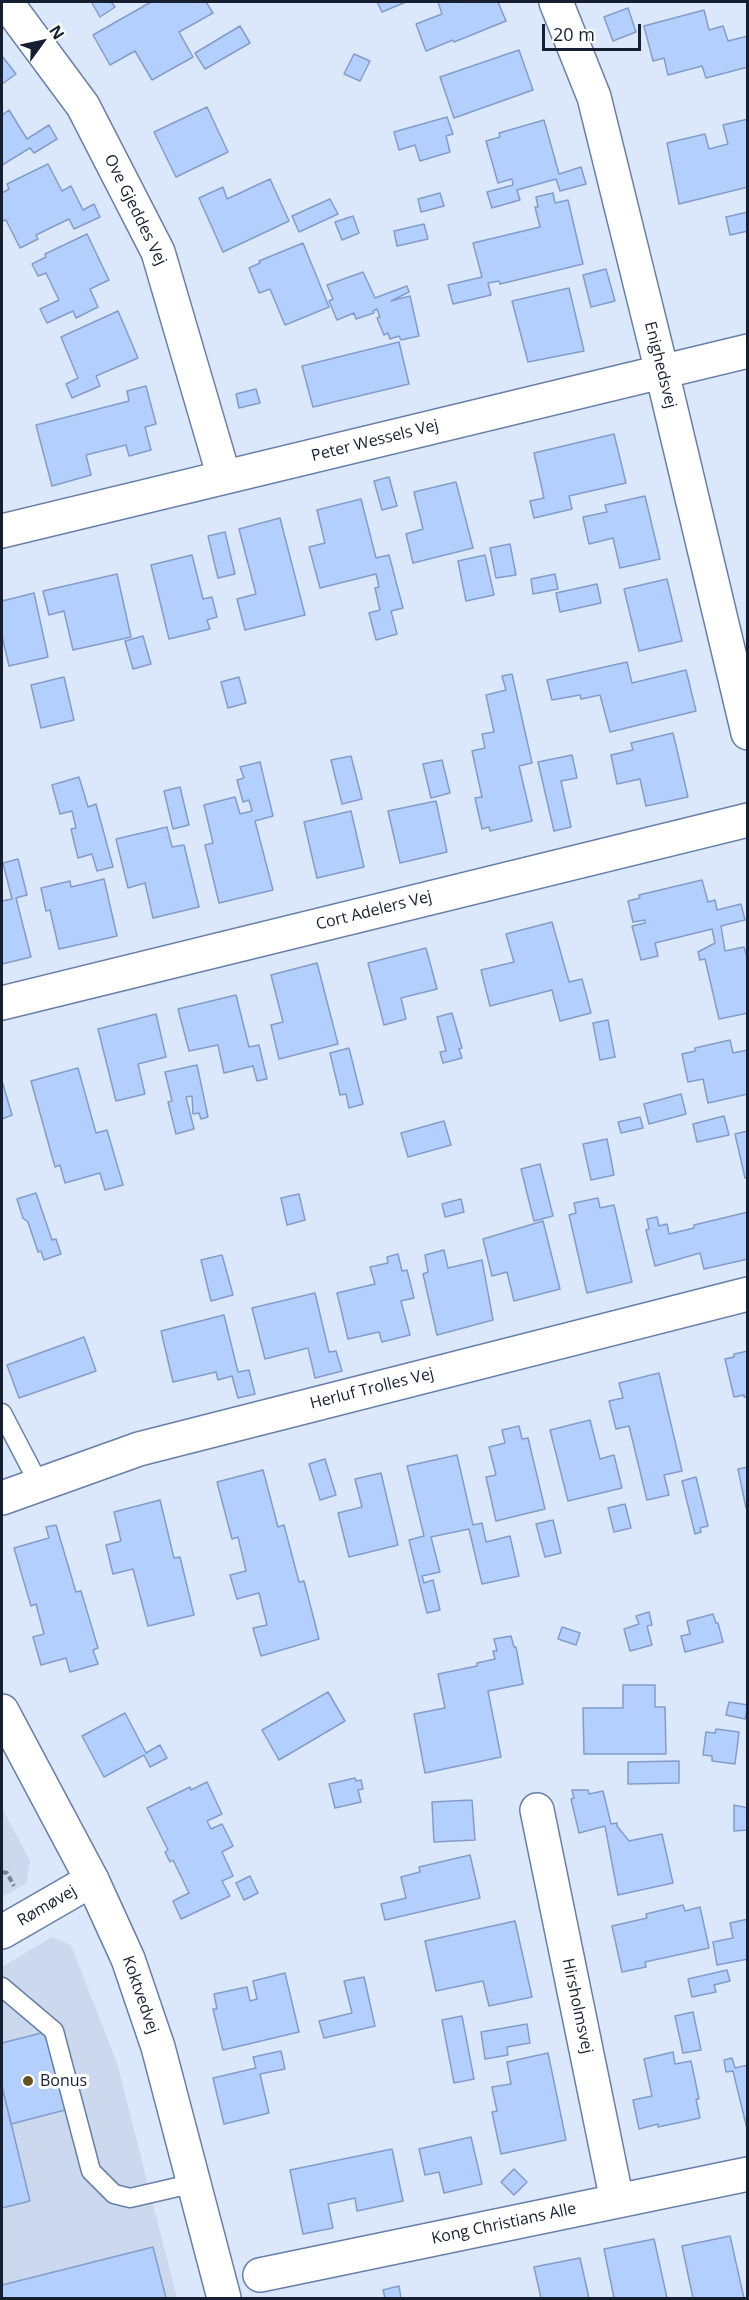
<!DOCTYPE html>
<html>
<head>
<meta charset="utf-8">
<style>
	body { margin:0 }
	#map { position:relative; width:749px; height:2300px; overflow:hidden; background:#dbe7fa; font-family:"Open Sans",sans-serif }
	canvas { display:block }
	.frame { position:absolute; inset:0; border:3px solid #151f30; pointer-events:none }
	.north { position:absolute; left:12px; top:12px; width:60px; height:60px; -webkit-text-stroke:4px #fff; paint-order:stroke; rotate:57deg; font-size:16px; font-weight:700; line-height:24px; text-align:center; color:#151f30 }
	.north::after { content:''; display:block; margin:auto; width:21px; height:27px; background:#151f30; clip-path:polygon(50% 0,100% 100%,50% 72%,0 100%) }
	.scale { position:absolute; left:542px; top:24px; width:99px; height:27px; box-sizing:border-box; border:3px solid #151f30; border-top:0; padding-left:8px; font-size:18px; line-height:21px; white-space:nowrap; color:#151f30; -webkit-text-stroke:4px #fff; paint-order:stroke }
</style>
</head>
<body>
<div id="map">
<canvas width="749" height="2300"></canvas>
<div class="frame"></div>
<div class="north">N</div>
<div class="scale">20 m</div>
</div>
<script>
const ctx = document.querySelector('canvas').getContext('2d');
ctx.lineJoin = 'round';
function paint(path, color) {
  ctx.fillStyle = color;
  ctx.fill(path, 'evenodd');
}
function shape(rows) {
  const path = new Path2D();
  for (const r of rows) {
    path.moveTo(r[0], r[1]);
    for (let i = 2; i < r.length; i += 2) path.lineTo(r[i], r[i + 1]);
  }
  return path;
}
function strokePath(path, color, width, dash) {
  ctx.strokeStyle = color;
  ctx.lineWidth = width;
  ctx.lineCap = dash ? 'butt' : 'round';
  ctx.setLineDash(dash || []);
  ctx.stroke(path);
}
function label(font, color, halo, rows, align = 'center') {
  ctx.font = font + ' "Open Sans",sans-serif';
  ctx.lineWidth = 6;
  ctx.setLineDash([]);
  ctx.textBaseline = 'middle';
  ctx.strokeStyle = halo;
  ctx.fillStyle = color;
  for (const [text, x, y, turn = 0] of rows) {
    ctx.save();
    ctx.translate(x, y);
    ctx.rotate((+turn || 0) * Math.PI / 180);
    ctx.textAlign = isNaN(turn) ? turn : align;
    if (halo) ctx.strokeText(text, 0, 0);
    ctx.fillText(text, 0, 0);
    ctx.restore();
  }
}
paint(shape([
	[2,1808,30,1861,26,1884,2,1897],
	[52,1937,71,1945,117,2063,177,2298,2,2298,2,1967]
]), '#cbd8ed');
const building = shape([
	[94,2,111,2,115,7,100,17,92,3,94,2],
	[151,2,206,2,213,13,179,32,193,57,152,80,135,51,110,65,93,35,151,2],
	[377,2,406,2,382,12,377,2],
	[438,2,498,2,506,21,454,42,453,40,426,51,416,24,442,14,438,2],
	[628,8,636,32,613,41,604,17,628,8],
	[704,10,709,30,723,26,728,41,748,36,748,67,706,78,702,66,668,75,664,58,653,61,644,26,704,10],
	[240,26,250,43,205,69,195,53,240,26],
	[519,50,533,90,454,118,440,77,519,50],
	[354,54,370,61,360,81,344,74,354,54],
	[2,56,16,74,2,84,2,56],
	[207,107,228,152,176,177,154,132,207,107],
	[9,110,27,139,49,125,57,139,34,153,30,148,2,165,2,115,9,110],
	[447,117,453,134,446,136,450,152,420,161,415,145,399,150,394,132,447,117],
	[748,119,748,187,679,204,667,143,705,134,709,149,728,144,723,125,748,119],
	[544,120,559,174,581,167,586,184,560,191,556,179,517,190,520,200,492,208,487,192,513,185,512,179,498,183,486,141,500,137,499,133,544,120],
	[48,164,62,191,71,186,83,210,94,204,100,217,74,229,69,219,36,235,38,239,20,248,6,220,3,221,2,218,2,193,9,189,7,184,48,164],
	[270,179,289,221,223,252,199,198,223,187,227,199,270,179],
	[440,193,444,206,421,212,418,199,440,193],
	[553,193,555,203,568,200,583,264,500,284,499,281,488,283,491,295,453,304,448,285,482,277,473,243,540,227,535,207,538,207,536,197,553,193],
	[330,199,338,214,299,232,292,216,330,199],
	[748,212,748,231,730,235,726,217,748,212],
	[353,216,359,233,342,240,335,222,353,216],
	[424,224,428,239,397,246,394,231,424,224],
	[87,234,109,280,90,289,98,307,76,318,73,311,47,323,40,309,59,300,46,273,38,276,32,264,46,257,45,254,87,234],
	[303,243,329,307,285,325,270,289,259,293,249,268,260,263,259,261,303,243],
	[606,269,615,301,591,307,583,275,606,269],
	[363,272,375,298,407,286,409,292,391,301,410,296,419,336,401,340,399,336,390,339,388,333,384,335,377,318,380,317,377,309,373,311,374,313,356,319,354,313,337,320,329,301,333,299,327,285,363,272],
	[569,288,584,351,528,362,512,301,569,288],
	[118,311,138,358,96,376,100,386,72,398,66,384,78,378,61,337,118,311],
	[399,342,409,384,313,407,302,366,399,342],
	[146,386,156,424,145,427,151,450,129,456,126,445,86,455,91,475,52,486,36,425,129,401,127,391,146,386],
	[256,389,260,403,239,408,236,394,256,389],
	[614,434,626,483,569,496,572,509,534,518,530,501,544,498,534,453,614,434],
	[389,477,397,506,382,510,374,481,389,477],
	[456,482,473,548,413,563,406,534,423,529,414,492,456,482],
	[645,496,660,559,620,568,613,538,589,544,583,517,607,512,605,505,645,496],
	[361,499,376,558,389,555,403,608,391,611,397,634,376,640,369,613,380,610,375,588,379,587,376,574,320,588,309,547,325,543,317,510,361,499],
	[280,518,305,615,245,630,237,599,256,594,239,529,280,518],
	[225,532,235,574,218,578,208,536,225,532],
	[510,544,516,575,496,578,490,548,510,544],
	[192,555,203,599,212,597,217,617,207,620,210,629,169,639,151,565,192,555],
	[485,555,494,595,466,601,458,561,485,555],
	[117,574,131,637,73,650,64,611,49,615,43,591,117,574],
	[555,574,558,589,533,594,531,579,555,574],
	[667,579,682,641,639,651,624,589,667,579],
	[597,584,601,603,560,612,556,593,597,584],
	[34,593,48,657,9,666,2,636,2,601,34,593],
	[143,636,151,664,133,669,125,641,143,636],
	[627,662,632,683,686,670,696,711,610,732,600,695,581,699,580,695,552,700,547,680,627,662],
	[512,674,532,763,519,766,532,821,490,831,489,827,482,829,475,798,482,797,472,751,485,748,482,734,494,732,486,695,506,690,502,676,512,674],
	[64,677,74,720,41,728,31,685,64,677],
	[239,677,246,703,228,708,221,682,239,677],
	[673,733,688,797,646,806,640,779,617,784,611,755,633,750,631,743,673,733],
	[572,755,577,778,561,781,571,827,554,831,538,762,572,755],
	[351,756,362,799,342,804,331,760,351,756],
	[442,760,450,793,431,798,423,764,442,760],
	[260,762,273,816,255,821,273,890,219,903,205,845,213,843,204,805,235,797,240,814,252,811,249,800,243,802,237,780,244,778,240,767,260,762],
	[79,777,88,807,96,804,113,867,97,871,92,854,78,858,71,829,76,828,72,811,60,814,52,785,79,777],
	[180,787,189,825,173,829,164,791,180,787],
	[436,801,447,852,400,863,388,811,436,801],
	[351,811,364,867,317,878,304,822,351,811],
	[167,827,172,847,184,845,199,907,153,918,145,883,128,888,116,839,167,827],
	[18,859,27,895,16,898,31,957,2,964,2,899,2,901,12,899,3,863,18,859],
	[104,879,117,936,59,949,50,910,46,911,41,888,70,881,71,887,104,879],
	[702,880,708,902,715,900,717,910,741,904,745,920,721,926,725,951,744,947,748,960,748,1013,719,1019,705,959,700,960,698,952,715,943,712,929,655,943,658,956,641,960,632,926,645,923,645,920,633,922,628,901,640,898,639,895,702,880],
	[552,922,569,982,582,979,591,1013,560,1021,552,990,490,1006,481,970,514,962,506,934,552,922],
	[426,948,437,989,401,998,406,1019,384,1025,368,963,426,948],
	[317,963,338,1044,279,1059,271,1025,283,1022,271,975,317,963],
	[236,995,249,1047,259,1045,267,1079,257,1081,253,1066,224,1073,218,1045,189,1051,178,1009,236,995],
	[452,1013,462,1048,459,1049,462,1058,443,1063,440,1052,446,1051,437,1017,452,1013],
	[156,1014,166,1057,138,1064,145,1094,116,1101,98,1029,156,1014],
	[608,1020,615,1057,600,1060,593,1023,608,1020],
	[730,1040,733,1053,748,1050,748,1094,708,1103,703,1079,688,1082,682,1054,695,1051,695,1048,730,1040],
	[349,1048,363,1104,349,1108,346,1094,340,1095,330,1053,349,1048],
	[197,1065,208,1117,201,1119,199,1113,193,1114,192,1096,186,1097,194,1129,176,1134,168,1102,172,1101,165,1072,197,1065],
	[78,1068,96,1133,107,1130,123,1185,105,1190,100,1173,65,1183,60,1165,55,1167,31,1081,78,1068],
	[2,1081,12,1115,2,1119,2,1081],
	[681,1094,686,1114,649,1124,644,1104,681,1094],
	[724,1116,729,1135,697,1142,693,1124,724,1116],
	[640,1117,643,1128,621,1133,618,1122,640,1117],
	[444,1121,451,1145,408,1157,401,1133,444,1121],
	[748,1131,748,1177,745,1178,735,1134,748,1131],
	[607,1139,614,1175,591,1180,583,1144,607,1139],
	[540,1164,553,1216,534,1221,521,1169,540,1164],
	[36,1193,52,1240,56,1239,61,1254,44,1260,41,1251,38,1252,28,1222,23,1218,17,1199,36,1193],
	[299,1194,305,1220,287,1225,281,1198,299,1194],
	[598,1198,600,1208,614,1205,632,1282,587,1293,569,1215,576,1213,574,1203,598,1198],
	[461,1199,464,1212,445,1217,442,1204,461,1199],
	[748,1212,748,1259,704,1269,700,1253,655,1266,646,1230,649,1229,647,1219,657,1217,659,1226,667,1224,669,1234,694,1228,694,1225,748,1212],
	[543,1221,560,1289,514,1301,507,1272,492,1276,483,1239,543,1221],
	[444,1250,448,1268,482,1260,493,1320,437,1335,423,1274,428,1272,425,1255,444,1250],
	[398,1254,402,1271,407,1270,414,1298,401,1301,410,1335,382,1342,379,1332,348,1339,337,1293,375,1284,370,1267,388,1263,387,1257,398,1254],
	[222,1255,233,1295,211,1301,201,1260,222,1255],
	[315,1293,329,1352,336,1351,342,1371,315,1378,308,1348,265,1359,252,1308,315,1293],
	[224,1315,238,1372,249,1370,255,1394,238,1398,232,1376,218,1380,216,1372,173,1382,161,1331,224,1315],
	[84,1337,96,1371,19,1398,7,1365,84,1337],
	[748,1351,748,1397,744,1397,744,1395,734,1397,725,1359,734,1357,734,1354,748,1351],
	[659,1373,682,1471,664,1475,669,1495,647,1500,629,1426,616,1429,609,1401,623,1398,619,1383,659,1373],
	[590,1420,600,1459,614,1455,622,1488,568,1501,550,1430,590,1420],
	[519,1426,522,1439,528,1438,545,1509,496,1521,486,1477,496,1475,489,1447,505,1443,502,1430,519,1426],
	[457,1455,473,1525,482,1523,486,1542,510,1536,519,1576,482,1584,469,1529,431,1537,440,1572,422,1576,424,1583,433,1580,440,1610,427,1613,409,1540,424,1536,407,1466,457,1455],
	[325,1459,336,1495,320,1500,309,1464,325,1459],
	[748,1467,748,1507,746,1508,738,1469,748,1467],
	[263,1470,278,1527,284,1525,299,1582,304,1581,319,1639,261,1656,253,1628,267,1625,259,1593,237,1599,230,1575,246,1571,238,1537,232,1539,217,1482,263,1470],
	[381,1473,398,1545,349,1557,338,1513,362,1507,355,1479,381,1473],
	[696,1477,708,1526,700,1528,701,1532,695,1534,682,1481,696,1477],
	[160,1500,174,1558,180,1557,194,1615,148,1626,133,1569,113,1574,106,1545,121,1541,114,1512,160,1500],
	[625,1504,631,1528,614,1532,608,1508,625,1504],
	[553,1520,561,1553,545,1557,536,1524,553,1520],
	[56,1525,76,1592,81,1591,98,1648,93,1650,98,1664,70,1672,66,1658,41,1665,33,1637,44,1634,36,1604,31,1606,14,1548,49,1538,46,1527,56,1525],
	[649,1612,652,1625,647,1626,652,1645,630,1651,624,1629,639,1624,636,1616,649,1612],
	[713,1614,716,1623,718,1623,723,1642,685,1652,681,1636,690,1634,687,1621,713,1614],
	[562,1627,580,1633,576,1645,558,1639,562,1627],
	[511,1636,514,1647,516,1647,523,1684,488,1691,501,1757,425,1773,414,1714,445,1708,438,1674,477,1666,477,1663,495,1659,493,1651,497,1651,494,1639,511,1636],
	[623,1685,655,1685,655,1707,665,1707,666,1754,584,1754,583,1708,623,1708,623,1685],
	[328,1692,345,1721,279,1760,262,1730,328,1692],
	[729,1702,748,1705,745,1719,726,1715,729,1702],
	[125,1713,146,1753,160,1745,167,1758,150,1767,144,1755,104,1777,82,1736,125,1713],
	[716,1729,739,1732,735,1764,712,1761,712,1756,703,1755,706,1732,715,1733,716,1729],
	[679,1761,679,1783,628,1784,628,1762,679,1761],
	[355,1778,356,1781,361,1780,363,1789,358,1790,361,1802,335,1808,329,1784,355,1778],
	[207,1782,222,1814,207,1821,211,1829,222,1824,233,1846,222,1852,233,1876,222,1881,230,1896,181,1919,173,1901,189,1893,173,1860,170,1862,165,1852,168,1850,147,1808,190,1787,191,1790,207,1782],
	[572,1790,588,1790,589,1794,603,1791,611,1824,617,1823,617,1826,629,1841,662,1834,673,1883,618,1895,605,1826,579,1833,571,1799,574,1798,572,1790],
	[472,1800,475,1840,434,1842,432,1802,472,1800],
	[734,1805,748,1808,748,1830,734,1831,734,1805],
	[470,1855,480,1898,385,1920,381,1904,406,1898,401,1877,420,1872,419,1867,470,1855],
	[250,1876,258,1893,244,1900,236,1883,250,1876],
	[683,1905,685,1911,700,1907,709,1948,645,1962,646,1967,622,1972,612,1926,647,1918,646,1914,683,1905],
	[748,1919,748,1959,717,1965,713,1942,733,1938,730,1923,748,1919],
	[515,1921,532,1997,489,2006,483,1981,436,1991,425,1941,515,1921],
	[727,1970,730,1981,714,1985,716,1992,692,1997,688,1979,727,1970],
	[285,1973,299,2032,223,2050,213,2009,217,2009,214,1994,247,1987,250,2001,257,1999,253,1981,285,1973],
	[364,1977,375,2026,324,2038,319,2021,352,2013,344,1981,364,1977],
	[693,2012,701,2050,683,2053,675,2016,693,2012],
	[462,2016,474,2079,454,2083,442,2020,462,2016],
	[527,2024,530,2043,507,2047,508,2055,485,2059,481,2032,527,2024],
	[49,2031,69,2109,11,2124,2,2086,2,2043,49,2031],
	[281,2051,285,2069,260,2074,269,2113,224,2124,213,2078,256,2068,253,2057,281,2051],
	[673,2052,675,2064,691,2061,699,2099,696,2099,700,2118,658,2127,658,2124,639,2129,633,2100,652,2096,644,2059,673,2052],
	[548,2053,566,2140,501,2154,492,2112,497,2111,492,2087,511,2084,507,2062,548,2053],
	[732,2058,735,2068,748,2065,748,2133,733,2071,726,2072,724,2060,732,2058],
	[2,2086,30,2201,2,2208,2,2086],
	[471,2137,482,2184,444,2193,439,2172,425,2175,419,2149,471,2137],
	[392,2149,403,2201,357,2211,355,2198,328,2204,333,2228,303,2234,290,2170,392,2149],
	[514,2169,527,2182,514,2195,501,2182,514,2169],
	[730,2236,744,2298,693,2298,682,2246,730,2236],
	[654,2239,667,2298,614,2298,604,2249,654,2239],
	[153,2247,166,2298,2,2298,2,2285,153,2247],
	[580,2258,589,2298,541,2298,534,2267,580,2258],
	[399,2286,401,2298,385,2298,383,2290,399,2286]
]);
paint(building, '#b3cffe');
strokePath(building, '#839dca', 1.5);
const lane = shape([
	[2,1413,39,1484],
	[2,1987,54,2031,91,2171,114,2194,130,2198,195,2183]
]);
const street = shape([
	[6,2,83,106,158,252,224,477],
	[556,2,594,97,662,372,748,733],
	[2,531,748,351],
	[2,1003,748,820],
	[2,1498,139,1449,748,1294],
	[537,1810,617,2201],
	[2,1932,92,1880],
	[260,2275,748,2174]
]);
const secondary = shape([
	[2,1711,92,1880,128,1959,158,2047,224,2298]
]);
strokePath(lane, '#667faa', 21);
strokePath(street, '#667faa', 36);
strokePath(secondary, '#667faa', 36);
strokePath(shape([
	[2,1872,7,1873,14,1886]
]), '#798496', 4, [6, 3]);
strokePath(lane, '#fff', 18);
strokePath(street, '#fff', 33);
strokePath(secondary, '#fff', 33);
for (const [x, y, r, color] of [
	[28,2081,6,"#6a5122"]
]) {
  const dot = new Path2D();
  dot.arc(x, y, r, 0, 2 * Math.PI);
  ctx.fillStyle = color;
  ctx.fill(dot);
  strokePath(dot, '#fff', 2);
}
label('16px', '#151f30', '#fff', [
	["Ove Gjeddes Vej",135,210,64],
	["Enighedsvej",660,365,76],
	["Peter Wessels Vej",375,441,-14],
	["Cort Adelers Vej",374,911,-14],
	["Herluf Trolles Vej",372,1389,-14],
	["Rømøvej",47,1906,-30],
	["Koktvedvej",140,1995,71],
	["Hirsholmsvej",577,2006,78],
	["Kong Christians Alle",504,2224,-12]
]);
label('16px', '#151f30', '#fff', [
	["Bonus",40,2081]
], 'left');
</script>
</body>
</html>
